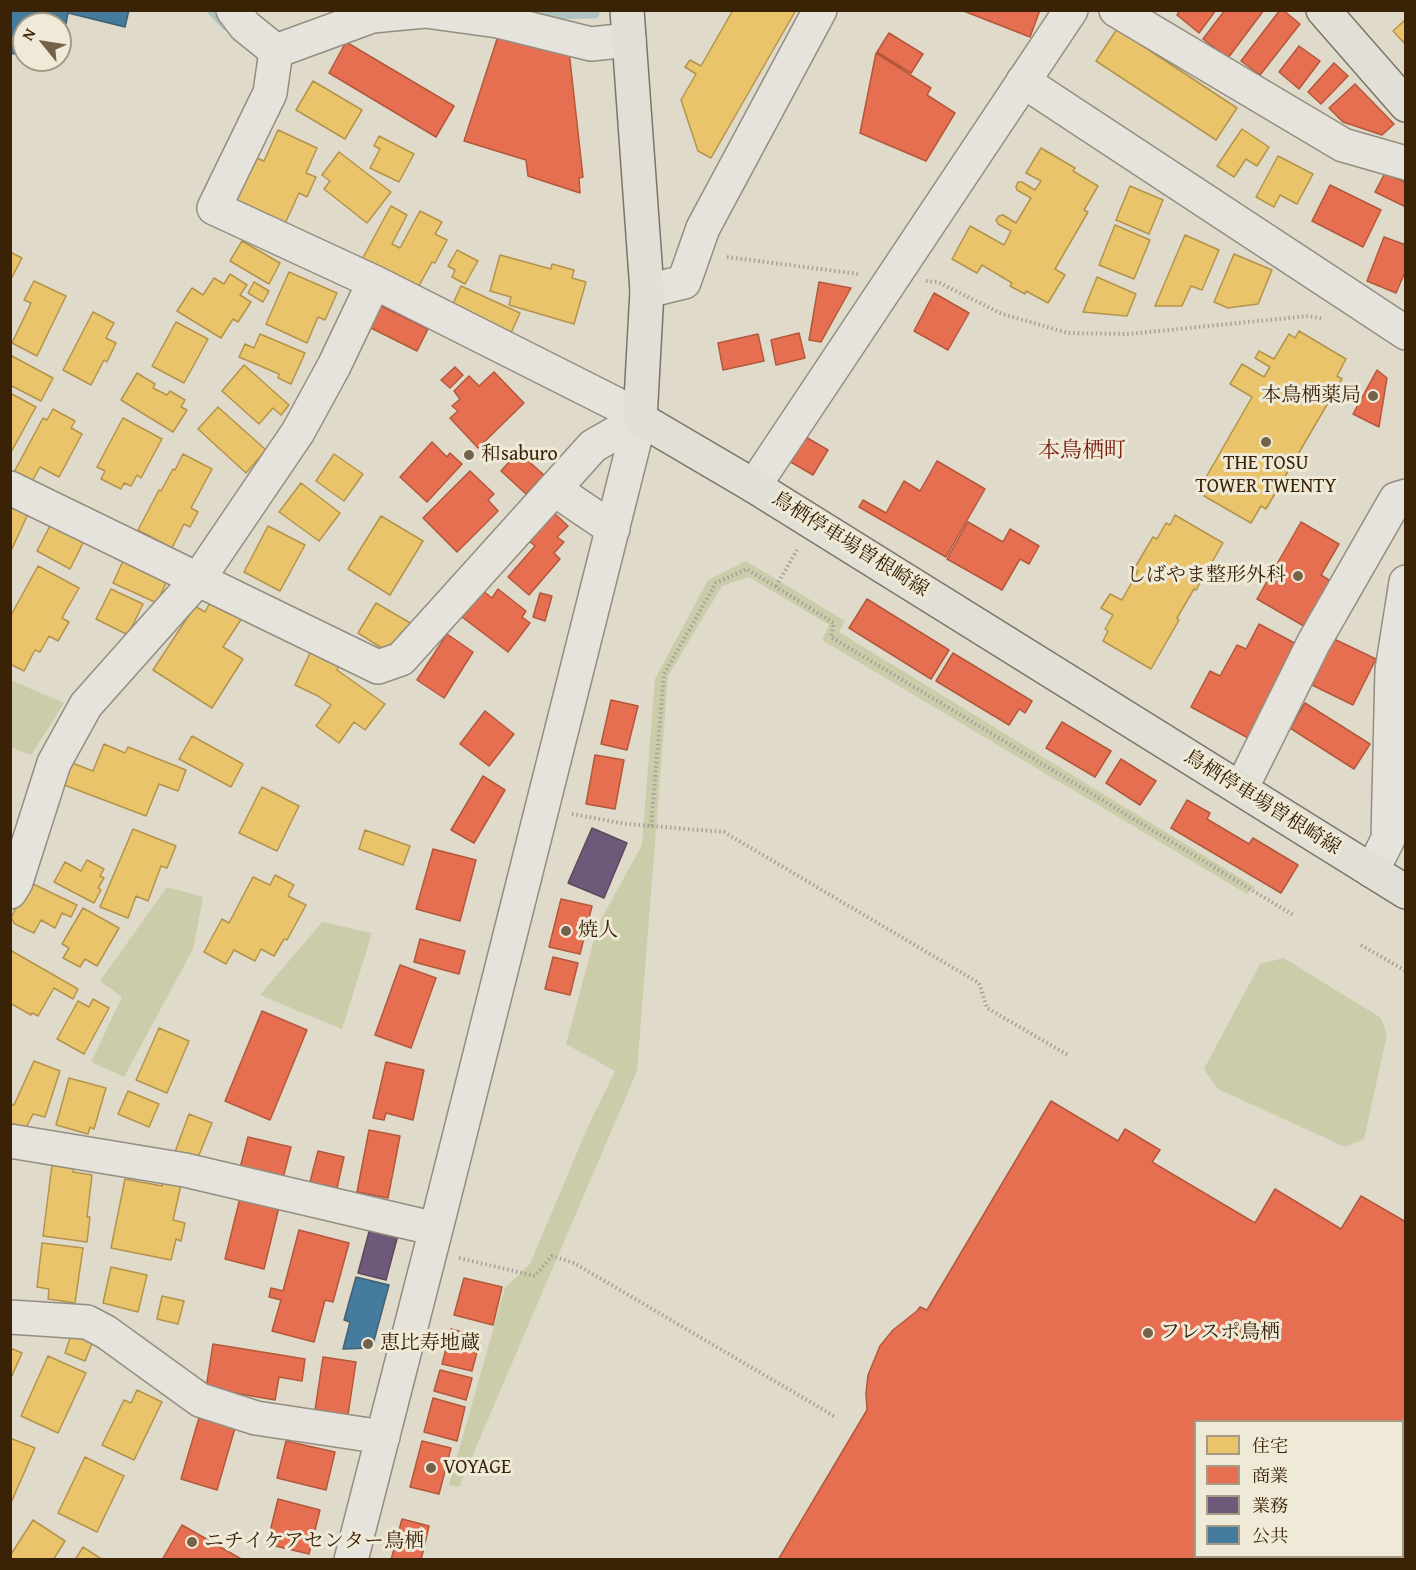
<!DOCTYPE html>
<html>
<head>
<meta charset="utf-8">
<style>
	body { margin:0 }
	#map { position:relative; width:1416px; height:1570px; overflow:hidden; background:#dfdac9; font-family:"Gentium Book Plus","Noto Serif JP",serif }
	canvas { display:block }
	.frame { position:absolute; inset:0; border:12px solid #3a2207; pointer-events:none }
	.legend { position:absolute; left:1194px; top:1420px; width:210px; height:138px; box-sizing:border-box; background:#efead7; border:2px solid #a79a84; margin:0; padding:8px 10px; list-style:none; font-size:18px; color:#3a2207 }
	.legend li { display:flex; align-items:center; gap:12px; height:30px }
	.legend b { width:30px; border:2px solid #a79a84 }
	.north { position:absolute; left:12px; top:12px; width:60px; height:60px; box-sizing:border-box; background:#efead7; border:2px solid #a79a84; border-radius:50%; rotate:300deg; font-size:16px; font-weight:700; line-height:24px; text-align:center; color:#3a2207 }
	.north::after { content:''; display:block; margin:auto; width:21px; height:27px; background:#74624b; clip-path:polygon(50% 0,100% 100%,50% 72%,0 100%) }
</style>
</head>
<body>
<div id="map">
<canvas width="1416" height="1570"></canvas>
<div class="frame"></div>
<ul class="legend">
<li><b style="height:16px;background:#e9c46a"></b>住宅</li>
<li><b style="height:16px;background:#e76f51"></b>商業</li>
<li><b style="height:16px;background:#6d597a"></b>業務</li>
<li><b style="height:16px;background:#457b9d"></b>公共</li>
</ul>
<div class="north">N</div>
</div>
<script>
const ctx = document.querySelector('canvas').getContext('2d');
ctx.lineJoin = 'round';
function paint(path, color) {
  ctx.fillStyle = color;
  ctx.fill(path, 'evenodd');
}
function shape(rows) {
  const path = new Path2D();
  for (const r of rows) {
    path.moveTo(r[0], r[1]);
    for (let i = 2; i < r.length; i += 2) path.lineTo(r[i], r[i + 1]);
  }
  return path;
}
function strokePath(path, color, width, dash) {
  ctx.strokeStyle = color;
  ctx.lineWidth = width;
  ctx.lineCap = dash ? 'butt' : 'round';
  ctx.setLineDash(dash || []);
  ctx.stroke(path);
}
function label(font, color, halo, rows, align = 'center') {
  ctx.font = font + ' "Gentium Book Plus","Noto Serif JP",serif';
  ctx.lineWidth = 6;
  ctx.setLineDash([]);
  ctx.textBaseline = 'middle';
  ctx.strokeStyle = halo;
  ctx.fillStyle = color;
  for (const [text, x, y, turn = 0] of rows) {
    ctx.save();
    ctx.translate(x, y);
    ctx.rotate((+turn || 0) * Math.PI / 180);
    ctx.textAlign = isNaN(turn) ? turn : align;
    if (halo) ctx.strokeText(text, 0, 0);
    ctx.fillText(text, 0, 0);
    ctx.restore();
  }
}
paint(shape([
	[746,561,845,621,839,632,1255,887,1247,894,822,640,829,625,749,577,722,586,668,676,637,1071,459,1487,449,1485,505,1288,530,1264,587,1129,615,1071,566,1044,598,925,642,845,655,679,708,580],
	[10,680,64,703,31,755,11,747],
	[167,887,203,897,193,949,124,1077,91,1062,122,997,100,981],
	[322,922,372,933,342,1029,260,995],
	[1284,958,1381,1018,1387,1035,1364,1139,1345,1147,1218,1089,1204,1069,1260,964]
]), '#cbcca9');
const homes = shape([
	[733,10,796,10,711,158,698,151,681,100,696,74,685,67,690,60,701,66,733,10],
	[1406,19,1406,45,1393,31,1406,19],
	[1117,29,1237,108,1216,140,1096,61,1117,29],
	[313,81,362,110,345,139,296,110,313,81],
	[1242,129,1269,147,1257,166,1246,159,1234,177,1217,166,1242,129],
	[278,130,317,148,306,173,316,177,307,197,299,193,283,228,230,204,252,156,264,161,278,130],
	[379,136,414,154,399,182,370,168,380,149,374,146,379,136],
	[1041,148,1075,168,1073,171,1098,186,1084,210,1088,212,1055,269,1065,275,1048,303,1026,291,1025,294,1010,286,1012,283,982,265,977,273,952,259,970,226,1004,245,1011,231,998,224,996,220,999,216,1003,215,1016,223,1031,198,1017,190,1016,187,1018,182,1022,182,1035,190,1041,181,1026,173,1041,148],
	[339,152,391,192,367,223,324,189,330,181,322,175,339,152],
	[1278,156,1313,174,1297,204,1280,195,1274,207,1256,197,1278,156],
	[1130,186,1163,200,1149,234,1116,220,1130,186],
	[391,206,407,215,392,244,400,248,420,211,442,222,435,234,447,240,435,263,432,262,415,293,360,263,391,206],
	[1115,225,1150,240,1134,279,1099,265,1115,225],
	[1185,235,1219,250,1202,290,1191,286,1182,306,1155,306,1185,235],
	[242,241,280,263,269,284,230,261,242,241],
	[457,250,478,261,465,284,452,277,455,270,448,266,457,250],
	[10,252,22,258,10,281,10,252],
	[1234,254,1272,270,1258,304,1228,308,1214,302,1234,254],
	[500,255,551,269,552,264,574,270,572,278,586,282,574,324,509,305,511,297,490,291,500,255],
	[289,272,337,293,325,320,318,317,307,343,266,324,289,272],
	[230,274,247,285,240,295,251,302,238,322,233,319,221,338,177,311,192,288,203,295,214,278,224,284,230,274],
	[1097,277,1136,294,1127,316,1083,312,1097,277],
	[34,281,66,296,37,356,12,343,31,303,24,300,34,281],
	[254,282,269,291,263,302,248,293,254,282],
	[461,286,520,313,510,335,451,308,461,286],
	[93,312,114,323,106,338,116,343,107,362,104,360,91,385,63,370,93,312],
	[176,322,208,339,184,383,152,366,176,322],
	[1299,331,1346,359,1337,376,1342,379,1266,509,1261,506,1251,523,1204,496,1208,490,1201,486,1252,397,1230,384,1242,364,1264,377,1270,367,1255,358,1259,351,1274,359,1289,334,1295,338,1299,331],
	[260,334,305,353,291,384,278,378,279,374,239,357,245,344,254,348,260,334],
	[10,355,53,378,41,401,10,385,10,355],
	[244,365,289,405,281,415,273,408,259,424,222,391,244,365],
	[137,373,155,384,153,388,167,395,170,391,185,400,181,407,187,410,173,432,121,400,137,373],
	[10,393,36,407,10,454,10,393],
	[218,407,266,450,246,473,198,429,218,407],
	[53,409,75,421,71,428,82,434,59,477,40,467,31,483,13,474,43,418,47,420,53,409],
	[123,418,162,439,141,478,137,475,131,486,124,483,121,489,101,479,105,471,97,467,123,418],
	[183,454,212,469,191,508,198,512,190,527,184,524,172,548,138,530,159,490,161,491,173,469,175,470,183,454],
	[334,454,363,474,344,501,316,481,334,454],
	[301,483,340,513,319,541,279,512,301,483],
	[10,506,28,514,10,553,10,506],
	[1175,515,1223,543,1196,590,1194,589,1177,618,1179,620,1151,669,1103,641,1108,631,1105,629,1113,615,1101,608,1110,594,1122,600,1138,571,1134,569,1153,537,1157,539,1166,523,1170,525,1175,515],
	[381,516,423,541,390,595,348,569,381,516],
	[51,524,84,541,70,569,37,551,51,524],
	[268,526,305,545,280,591,244,572,268,526],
	[123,561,167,581,157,603,113,583,123,561],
	[38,566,79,588,62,618,69,622,58,641,49,636,40,652,35,650,24,671,10,664,10,617,38,566],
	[111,589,143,604,128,635,96,619,111,589],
	[212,599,242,618,223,647,243,659,212,708,153,670,195,606,205,612,212,599],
	[376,603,412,624,385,650,358,633,376,603],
	[312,649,341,662,337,670,385,704,365,730,354,722,339,743,316,726,331,705,318,696,295,685,312,649],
	[192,736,243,764,231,787,179,759,192,736],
	[104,744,125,753,128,747,186,770,178,791,159,784,146,816,59,783,67,761,93,771,104,744],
	[262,787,299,806,277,851,239,833,262,787],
	[133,829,176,846,167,868,161,866,148,901,136,896,128,918,100,907,133,829],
	[365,830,410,846,403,865,359,849,365,830],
	[87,860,104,869,100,876,104,878,98,888,101,890,94,903,54,882,65,862,81,871,87,860],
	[275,875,294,885,288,896,306,905,287,940,284,939,274,956,261,949,255,961,234,950,226,964,204,952,222,919,229,923,253,877,270,885,275,875],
	[29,882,77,905,71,917,62,913,55,928,41,920,34,933,15,924,11,918,29,882],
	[83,908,119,928,97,966,85,959,80,967,63,958,69,948,62,944,83,908],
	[10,950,78,989,73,999,54,988,38,1016,32,1013,31,1015,10,1003,10,950],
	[93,999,109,1008,84,1054,57,1039,78,1001,89,1007,93,999],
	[159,1028,189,1041,167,1093,136,1080,159,1028],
	[34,1061,60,1071,45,1117,33,1114,25,1130,10,1126,10,1104,14,1105,34,1061],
	[69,1078,106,1088,94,1129,90,1127,88,1134,56,1125,69,1078],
	[128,1091,159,1104,149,1127,118,1114,128,1091],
	[189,1114,212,1123,197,1160,175,1152,189,1114],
	[52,1165,74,1168,73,1172,92,1175,87,1217,90,1217,87,1242,43,1236,52,1165],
	[125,1179,162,1186,163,1181,181,1185,173,1220,185,1223,181,1241,176,1239,171,1260,111,1248,125,1179],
	[42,1243,83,1248,75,1303,48,1299,49,1289,37,1287,42,1243],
	[111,1267,147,1275,138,1312,103,1303,111,1267],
	[162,1296,184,1301,178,1324,157,1319,162,1296],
	[72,1332,93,1341,85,1361,65,1353,72,1332],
	[10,1348,22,1353,10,1380,10,1348],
	[48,1356,86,1373,58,1433,21,1416,48,1356],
	[137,1390,162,1402,134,1460,102,1445,124,1400,131,1403,137,1390],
	[10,1438,35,1448,10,1505,10,1438],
	[85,1457,124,1476,97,1532,58,1513,85,1457],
	[33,1520,65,1541,53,1560,10,1560,10,1556,33,1520],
	[83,1547,103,1560,75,1560,83,1547]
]);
paint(homes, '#e9c46a');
strokePath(homes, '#b4934c', 1.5);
const shops = shape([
	[961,10,1040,10,1030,37,961,10],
	[1180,10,1216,10,1199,33,1177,15,1180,10],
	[1225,10,1264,10,1228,58,1203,39,1225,10],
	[1280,10,1283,10,1300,24,1260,75,1241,61,1280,10],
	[499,33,569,51,583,177,579,178,580,193,528,176,526,160,464,141,499,33],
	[889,33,923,54,911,73,877,52,889,33],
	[346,42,454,106,436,137,329,73,346,42],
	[1299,46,1320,61,1299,89,1279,72,1299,46],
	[876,53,931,88,927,95,955,113,926,161,860,133,876,53],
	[1334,63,1348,76,1321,104,1308,92,1334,63],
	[1355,84,1394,124,1382,135,1343,122,1329,108,1355,84],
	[1385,173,1406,183,1406,207,1375,192,1385,173],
	[1330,185,1381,210,1363,247,1312,221,1330,185],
	[1384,237,1406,245,1406,270,1396,293,1367,281,1384,237],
	[819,282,851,288,821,342,809,340,819,282],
	[934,293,969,313,948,350,914,331,934,293],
	[379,305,428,329,417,351,369,327,379,305],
	[799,333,805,358,776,365,771,340,799,333],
	[758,334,764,361,723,370,718,343,758,334],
	[455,367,463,375,450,388,441,380,455,367],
	[1377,370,1387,378,1379,427,1353,414,1377,370],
	[494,372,524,403,478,448,450,418,458,411,452,406,460,399,454,391,469,376,479,386,494,372],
	[804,436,828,450,813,475,789,461,804,436],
	[432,442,447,457,450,453,462,464,427,502,400,477,432,442],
	[518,452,544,475,526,494,501,471,518,452],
	[937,461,985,489,946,557,859,507,863,500,886,513,904,481,920,491,937,461],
	[470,471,494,494,488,500,498,511,457,552,423,518,470,471],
	[554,513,568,526,557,537,564,542,554,553,560,559,529,595,508,577,535,546,529,541,554,513],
	[968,522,1003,542,1010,529,1039,546,1029,564,1020,559,1002,590,947,559,968,522],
	[1301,522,1339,544,1321,575,1335,584,1309,629,1257,599,1301,522],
	[498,589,526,611,522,617,530,623,508,652,462,617,482,590,492,598,498,589],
	[540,593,552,596,545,621,533,617,540,593],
	[867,599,949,650,931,679,849,628,867,599],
	[1259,624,1300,646,1250,739,1191,707,1210,671,1220,676,1237,645,1246,649,1259,624],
	[447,634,473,652,444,698,417,680,447,634],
	[1334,639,1376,659,1353,705,1312,685,1334,639],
	[953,653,1032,701,1025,713,1019,709,1009,725,936,681,953,653],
	[611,700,638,706,627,750,601,744,611,700],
	[1305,703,1370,744,1354,769,1290,728,1305,703],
	[485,711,514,734,489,766,460,744,485,711],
	[1062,722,1111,751,1095,777,1046,748,1062,722],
	[595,755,624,760,615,809,586,804,595,755],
	[1121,759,1156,781,1140,805,1106,783,1121,759],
	[483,776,505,790,474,843,451,830,483,776],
	[1187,800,1210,813,1207,819,1249,844,1253,838,1298,865,1281,893,1171,828,1187,800],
	[433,849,476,860,460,921,416,909,433,849],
	[561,899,592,906,580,954,549,947,561,899],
	[420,939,465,951,459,974,414,962,420,939],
	[553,957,578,963,570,995,545,989,553,957],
	[400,965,436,978,411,1048,375,1035,400,965],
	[262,1011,307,1030,270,1120,225,1101,262,1011],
	[386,1062,424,1070,413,1120,386,1113,384,1120,373,1118,386,1062],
	[1051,1101,1118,1141,1125,1129,1160,1150,1152,1162,1255,1223,1275,1189,1341,1229,1361,1196,1406,1222,1406,1560,778,1560,867,1410,866,1393,868,1375,880,1346,893,1330,917,1311,920,1307,927,1310,1051,1101],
	[1196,1422,1402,1422,1402,1556,1196,1556,1196,1422],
	[369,1130,400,1136,388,1198,357,1192,369,1130],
	[248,1137,291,1147,283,1178,240,1168,248,1137],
	[318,1151,344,1157,337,1188,310,1182,318,1151],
	[240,1198,279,1207,264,1269,225,1259,240,1198],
	[299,1230,349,1243,333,1302,325,1300,314,1342,272,1331,281,1300,269,1297,271,1288,283,1291,299,1230],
	[464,1278,502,1287,493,1325,454,1315,464,1278],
	[451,1329,481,1337,472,1371,442,1364,451,1329],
	[213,1344,305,1359,302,1381,279,1377,275,1400,206,1388,213,1344],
	[323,1357,356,1362,348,1415,315,1410,323,1357],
	[440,1370,472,1378,466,1400,434,1391,440,1370],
	[433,1398,465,1407,457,1441,424,1432,433,1398],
	[199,1418,235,1428,217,1490,181,1479,199,1418],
	[286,1441,335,1452,326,1490,277,1478,286,1441],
	[422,1441,451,1448,439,1494,410,1487,422,1441],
	[278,1499,320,1510,309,1554,267,1544,278,1499],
	[402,1519,429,1526,421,1560,391,1560,402,1519],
	[182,1525,243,1560,162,1560,182,1525]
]);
paint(shops, '#e76f51');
strokePath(shops, '#b3583b', 1.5);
const offices = shape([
	[592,828,627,843,604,898,568,883,592,828],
	[370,1228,398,1235,386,1280,358,1273,370,1228]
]);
paint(offices, '#6d597a');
strokePath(offices, '#5e4858', 1.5);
const public = shape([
	[10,10,129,10,125,27,68,13,65,29,60,28,60,24,24,24,24,56,10,53,10,10],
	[356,1277,389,1285,372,1348,343,1349,350,1322,344,1320,356,1277]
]);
paint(public, '#457b9d');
strokePath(public, '#426070', 1.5);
strokePath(shape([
	[211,10,226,26],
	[533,15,595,14]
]), '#afc4c1', 9);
const minor = shape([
	[233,10,245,26,276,51,270,93,214,208,374,282,614,403,640,419],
	[1116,10,1343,145,1406,163],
	[276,51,372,16,425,11,498,21,591,44,629,40],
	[1023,81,1406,333],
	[647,291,684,282,703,228,820,10],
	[754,486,1071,10],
	[10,488,378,667,401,659,593,446,640,419],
	[554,489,613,529],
	[1241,789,1314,642,1396,499,1406,496],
	[1372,871,1388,839,1392,670,1406,582],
	[10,892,16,882,54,763,86,705,199,578,298,432,334,366,374,282],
	[10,1141,185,1170,436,1229],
	[10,1317,87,1322,106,1332,200,1400,256,1418,383,1437],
	[351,1560,436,1229,640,419]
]);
const major = shape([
	[627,10,647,291,640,419,754,486,1406,892],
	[1323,10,1406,105]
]);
strokePath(minor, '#948e80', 36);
strokePath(major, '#7b7468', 36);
strokePath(shape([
	[727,257,859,274],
	[926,281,938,282,1002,314,1068,333,1129,334,1308,316,1324,319],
	[776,586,797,550],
	[572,814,627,824,724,832,979,983,987,1008,1068,1055],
	[651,826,664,674,716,583,747,569,834,623,831,637,1295,916],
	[1361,945,1406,971],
	[459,1258,535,1276,552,1256,574,1263,834,1416]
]), '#a6a198', 4, [1.5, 3]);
strokePath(minor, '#e6e3dc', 33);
strokePath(major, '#e2dfd6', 33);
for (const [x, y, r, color] of [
	[1373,396,6,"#74624b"],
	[1266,442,6,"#74624b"],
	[469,455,6,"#74624b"],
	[1298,576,6,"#74624b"],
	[566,931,6,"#74624b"],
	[1148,1333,6,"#74624b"],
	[368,1344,6,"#74624b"],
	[431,1468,6,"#74624b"],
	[192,1542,6,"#74624b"]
]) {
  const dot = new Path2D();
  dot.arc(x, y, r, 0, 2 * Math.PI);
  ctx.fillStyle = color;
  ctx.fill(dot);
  strokePath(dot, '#efead7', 2);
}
label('20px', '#3a2207', '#efead7', [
	["本鳥栖薬局",1361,396,"right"],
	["和saburo",481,455],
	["THE TOSU",1266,464,"center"],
	["TOWER TWENTY",1266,487,"center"],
	["しばやま整形外科",1286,576,"right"],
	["焼人",578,931],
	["フレスポ鳥栖",1160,1333],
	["恵比寿地蔵",380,1344],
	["VOYAGE",443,1468],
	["ニチイケアセンター鳥栖",204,1542]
], 'left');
label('20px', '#3a2207', '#efead7', [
	["鳥栖停車場曽根崎線",850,545,32],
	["鳥栖停車場曽根崎線",1262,803,32]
]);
label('22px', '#7a1f14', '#efead7', [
	["本鳥栖町",1082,451]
]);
</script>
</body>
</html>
